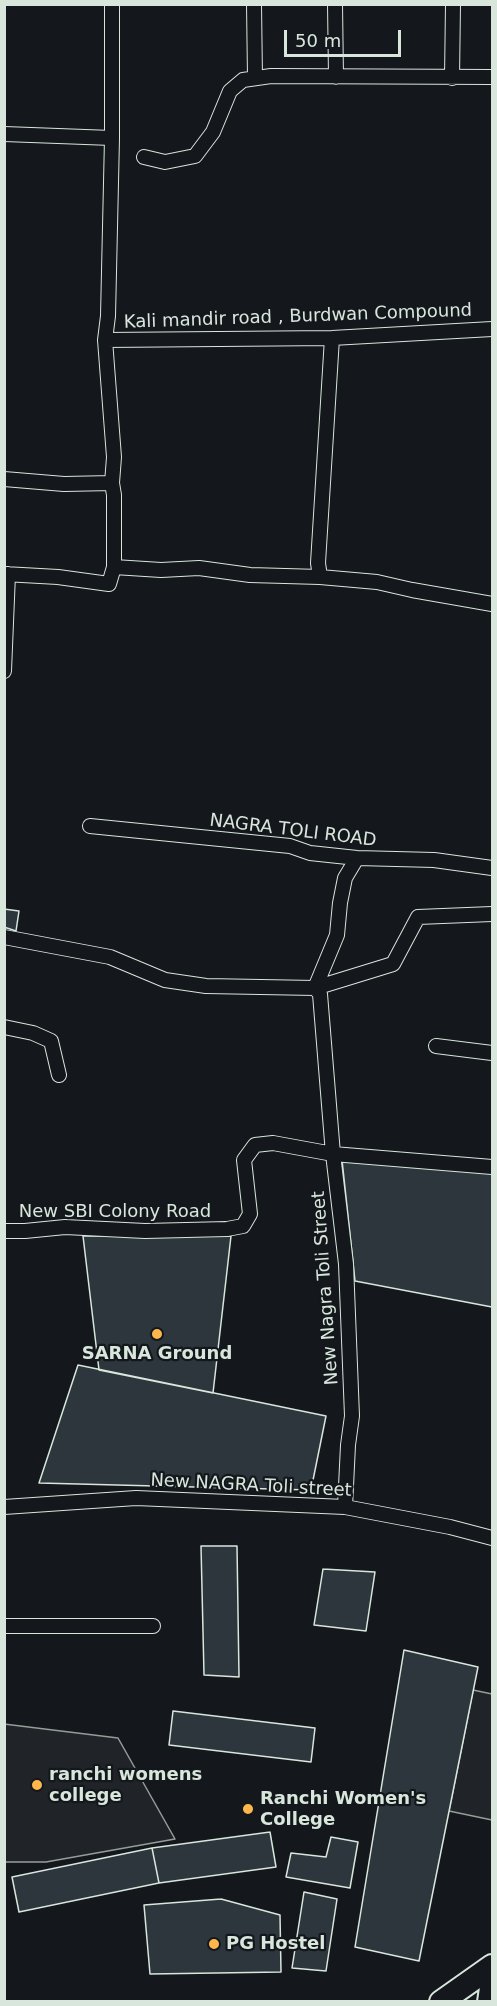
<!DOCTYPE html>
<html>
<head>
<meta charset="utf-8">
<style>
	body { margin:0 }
	#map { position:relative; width:497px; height:2006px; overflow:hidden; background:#14181c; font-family:"DejaVu Sans",sans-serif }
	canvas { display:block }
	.frame { position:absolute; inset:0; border:6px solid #d8e6dc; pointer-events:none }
	.scale { position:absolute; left:284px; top:30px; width:117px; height:27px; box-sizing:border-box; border:3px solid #d8e6dc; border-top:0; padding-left:8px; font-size:18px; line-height:21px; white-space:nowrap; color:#d8e6dc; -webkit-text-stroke:4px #14181c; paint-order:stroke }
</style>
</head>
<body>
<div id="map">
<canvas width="497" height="2006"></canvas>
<div class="frame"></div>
<div class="scale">50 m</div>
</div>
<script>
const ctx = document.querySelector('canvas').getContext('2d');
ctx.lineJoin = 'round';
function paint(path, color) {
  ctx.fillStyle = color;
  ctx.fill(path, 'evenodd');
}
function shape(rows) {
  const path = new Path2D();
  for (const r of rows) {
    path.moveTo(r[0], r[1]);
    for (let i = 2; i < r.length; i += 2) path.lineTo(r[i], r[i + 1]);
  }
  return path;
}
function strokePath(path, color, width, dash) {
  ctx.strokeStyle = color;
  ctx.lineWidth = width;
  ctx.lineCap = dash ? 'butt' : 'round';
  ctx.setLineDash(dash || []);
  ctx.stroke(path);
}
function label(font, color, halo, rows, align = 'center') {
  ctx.font = font + ' "DejaVu Sans",sans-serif';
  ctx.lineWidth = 4.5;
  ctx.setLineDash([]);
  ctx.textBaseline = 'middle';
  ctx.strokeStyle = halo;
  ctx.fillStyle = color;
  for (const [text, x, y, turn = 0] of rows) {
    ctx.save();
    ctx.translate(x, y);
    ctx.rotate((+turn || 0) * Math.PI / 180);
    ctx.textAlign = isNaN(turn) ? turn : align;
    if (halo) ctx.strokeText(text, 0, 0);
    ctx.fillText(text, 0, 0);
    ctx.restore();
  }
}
const green = shape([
	[473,1690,492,1694,492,1820,449,1811,473,1690],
	[4,1724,118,1738,175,1839,46,1862,5,1862,4,1724]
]);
paint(green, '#202428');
strokePath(green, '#939e99', 1.5);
const building = shape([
	[4,909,19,911,16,931,4,927,4,909],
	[342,1160,492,1173,492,1307,355,1281,342,1160],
	[83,1236,231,1236,213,1393,99,1370,83,1236],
	[78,1365,326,1416,311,1490,39,1483,78,1365],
	[201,1546,237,1546,239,1677,204,1675,201,1546],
	[323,1569,375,1572,366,1631,314,1625,323,1569],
	[404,1650,478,1667,419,1961,355,1947,404,1650],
	[173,1711,315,1728,311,1762,169,1745,173,1711],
	[270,1832,276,1867,159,1883,152,1848,270,1832],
	[331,1837,358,1842,350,1888,286,1877,291,1853,326,1857,331,1837],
	[152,1848,159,1883,19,1912,12,1877,152,1848],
	[304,1892,337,1899,326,1971,292,1968,304,1892],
	[221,1899,280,1915,281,1972,150,1974,144,1905,221,1899]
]);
paint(building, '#2c363c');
strokePath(building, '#d8e6dc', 1.5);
const street = shape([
	[112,4,112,138],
	[254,4,255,78],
	[335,4,336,77],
	[452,78,453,4],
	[4,134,112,138,108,316,105,340,114,457,112,483,64,484,4,479],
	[144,157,165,162,195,156,213,132,230,91,243,80,271,76,492,77],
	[105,340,332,338,492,329],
	[114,567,161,570,199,568,250,575,320,577,377,582,412,590,492,604],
	[4,574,58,577,109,584,114,567,114,495,112,483],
	[320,577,318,563,332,338],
	[4,671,8,574],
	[90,826,290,846,310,853,357,858,434,860,492,868],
	[4,937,110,957,165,980,206,986,315,988,337,935,340,903,345,878,357,858],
	[4,1027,33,1033,51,1041,59,1075],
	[436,1046,492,1053],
	[4,1231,25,1231,65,1227,145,1231,227,1229,243,1226,250,1214,244,1160,255,1145,273,1143,333,1154,492,1167],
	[4,1507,136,1498,345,1507,450,1527,492,1538],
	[345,1507,348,1445,352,1416,346,1264,333,1154,320,994,315,988,393,964,418,917,492,914],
	[4,1626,153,1626]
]);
const primary = shape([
	[441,2002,492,1966],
	[489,2002,492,1981]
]);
strokePath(street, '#d8e6dc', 16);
strokePath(primary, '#d8e6dc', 26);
strokePath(street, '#14181c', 14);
strokePath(primary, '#14181c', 22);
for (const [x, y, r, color] of [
	[157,1334,6,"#ffb74d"],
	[37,1785,6,"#ffb74d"],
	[248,1809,6,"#ffb74d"],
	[214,1944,6,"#ffb74d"]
]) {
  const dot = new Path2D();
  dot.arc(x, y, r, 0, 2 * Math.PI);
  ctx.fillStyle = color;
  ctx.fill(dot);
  strokePath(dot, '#14181c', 2);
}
label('18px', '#d8e6dc', '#14181c', [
	["Kali mandir road , Burdwan Compound",298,317,-2],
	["NAGRA TOLI ROAD",293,831,7],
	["New SBI Colony Road",115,1212],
	["New Nagra Toli Street",326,1288,-94],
	["New NAGRA Toli street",251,1486,3]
]);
label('bold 18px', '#d8e6dc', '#14181c', [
	["SARNA Ground",157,1354,"center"],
	["ranchi womens",49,1775],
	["college",49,1796],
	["Ranchi Women's",260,1799],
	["College",260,1820],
	["PG Hostel",226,1944]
], 'left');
</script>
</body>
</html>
